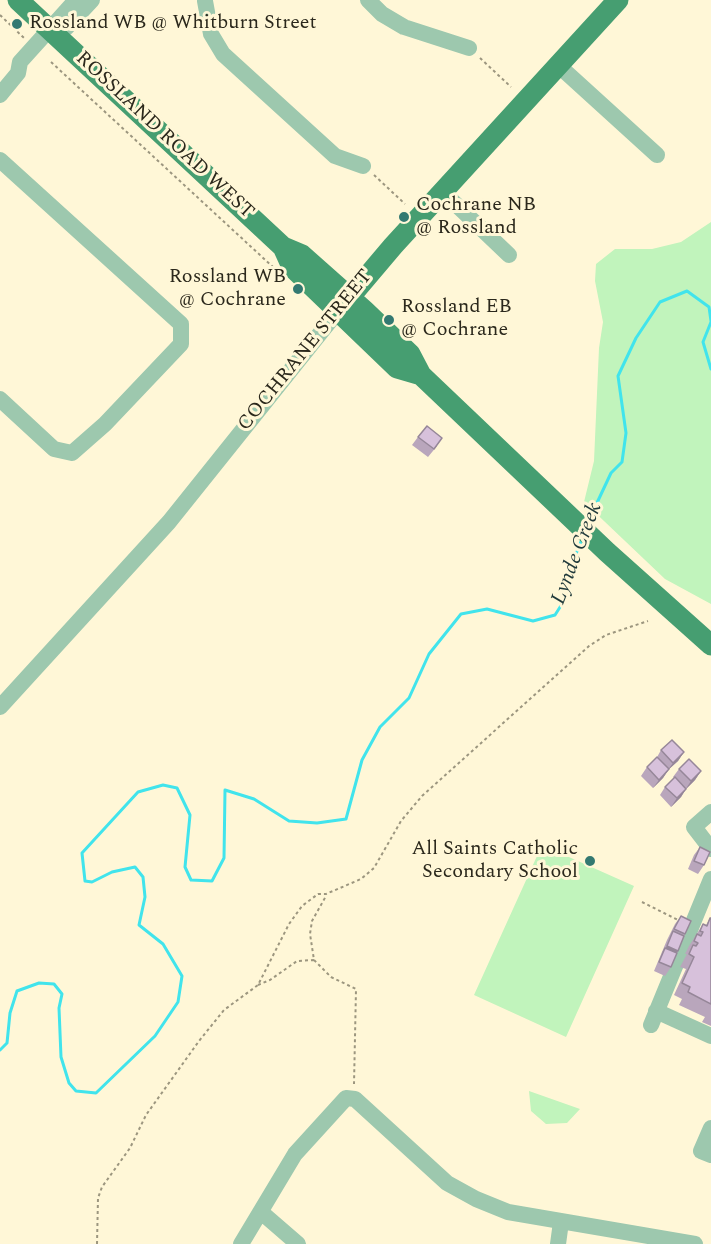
<!DOCTYPE html>
<html>
<head>
<meta charset="utf-8">
<style>
	body { margin:0 }
	canvas { display:block; background:#fff7d7 }
</style>
</head>
<body>
<canvas width="711" height="1244"></canvas>
<script>
const ctx = document.querySelector('canvas').getContext('2d');
ctx.lineJoin = 'round';
function paint(path, color) {
  ctx.fillStyle = color;
  ctx.fill(path, 'evenodd');
}
function shape(rows) {
  const path = new Path2D();
  for (const r of rows) {
    path.moveTo(r[0], r[1]);
    for (let i = 2; i < r.length; i += 2) path.lineTo(r[i], r[i + 1]);
  }
  return path;
}
function strokePath(path, color, width, dash) {
  ctx.strokeStyle = color;
  ctx.lineWidth = width;
  ctx.lineCap = dash ? 'butt' : 'round';
  ctx.setLineDash(dash || []);
  ctx.stroke(path);
}
function label(font, color, halo, rows, align = 'center') {
  ctx.font = font + ' Spectral,serif';
  ctx.lineWidth = 6;
  ctx.setLineDash([]);
  ctx.textBaseline = 'middle';
  ctx.strokeStyle = halo;
  ctx.fillStyle = color;
  for (const [text, x, y, turn = 0] of rows) {
    ctx.save();
    ctx.translate(x, y);
    ctx.rotate((+turn || 0) * Math.PI / 180);
    ctx.textAlign = isNaN(turn) ? turn : align;
    if (halo) ctx.strokeText(text, 0, 0);
    ctx.fillText(text, 0, 0);
    ctx.restore();
  }
}
paint(shape([
	[711,222,711,604,665,579,584,502,594,461,599,348,603,322,595,281,596,264,615,249,652,249,681,242],
	[542,845,634,886,566,1037,474,995],
	[529,1091,580,1109,567,1123,546,1124,531,1111]
]), '#c1f4bc');
strokePath(shape([
	[711,322,703,342,711,369],
	[588,522,611,473,622,462,626,433,618,376,636,338,660,302,687,291,709,307,711,321],
	[0,1050,7,1043,10,1013,17,991,39,983,54,984,62,994,59,1008,61,1057,69,1083,76,1091,96,1093,155,1036,178,1002,182,976,163,944,139,925,145,897,143,877,135,867,112,872,92,882,85,881,82,853,138,792,163,785,177,788,190,815,185,867,191,880,212,881,224,858,225,790,254,799,289,821,317,823,346,819,362,760,380,727,409,698,429,654,461,614,487,609,533,621,555,615,569,593,570,569,582,539]
]), '#41e4ec', 3);
strokePath(shape([
	[0,15,24,38],
	[480,58,511,87],
	[51,62,274,268],
	[374,175,405,204],
	[642,902,680,921],
	[314,960,331,977,356,989,354,1084],
	[258,985,270,980,297,961,314,960,310,934,312,921,326,896],
	[97,1244,98,1198,102,1187,130,1148,146,1115,199,1041,224,1010,258,985,289,924,302,906,318,894,326,894,361,879,374,868,401,821,422,796,589,646,606,635,648,621]
]), '#9c967f', 2, [3, 3]);
strokePath(shape([
	[368,0,382,14,404,27,469,48],
	[205,1,211,34,223,54,335,156,363,166],
	[66,28,92,0],
	[558,65,657,155],
	[0,95,18,73,20,62,76,0],
	[0,160,181,324,181,344,105,424,72,453,54,449,0,399],
	[444,193,509,255],
	[0,707,169,522,338,311],
	[711,812,694,827,711,849],
	[656,1011,711,1036],
	[651,1025,711,879],
	[711,1128,701,1151,711,1155],
	[261,1212,298,1244],
	[241,1244,295,1154,346,1098,355,1099,447,1183,476,1199,508,1212,695,1244],
	[558,1244,561,1222]
]), '#9dc8ae', 16);
strokePath(shape([
	[18,0,283,247,302,255,364,310,410,354,421,375,607,552,711,645],
	[283,247,292,267,397,368,421,375],
	[338,311,393,246,618,0]
]), '#469e71', 21);
paint(shape([
	[418,437,437,446,428,457,412,445],
	[661,750,684,752,678,761,669,769,663,778,653,788,641,776,647,767,656,759],
	[679,769,701,771,695,780,686,789,681,797,671,807,660,795,665,787,674,778,673,777],
	[700,847,704,865,698,874,688,869,694,855],
	[681,916,685,934,671,967,665,976,654,971,667,940,675,924],
	[710,918,711,918,711,1026,702,1022,705,1017,679,1005,682,999,674,995,686,969,680,967,687,954,685,954,689,946,703,924,706,925]
]), '#b9a6bc');
paint(shape([
	[684,752,678,761,667,771,673,763],
	[669,769,663,778,653,788,659,780],
	[701,771,695,780,685,790,691,781],
	[686,789,681,797,671,807,677,798],
	[667,946,678,951,672,959,665,948,661,954]
]), '#968799');
const building = shape([
	[427,426,442,438,434,449,418,437,427,426],
	[672,740,684,752,673,763,661,750,672,740],
	[657,757,669,769,659,780,647,767,657,757],
	[689,759,701,771,691,781,679,769,689,759],
	[675,777,686,789,677,798,665,787,675,777],
	[700,847,710,852,704,865,694,861,700,847],
	[681,916,691,921,685,934,674,929,681,916],
	[710,918,711,918,711,1004,688,992,690,987,682,983,694,957,689,954,693,945,696,946,698,943,694,941,697,934,701,936,703,932,700,931,703,924,707,926,710,918],
	[673,931,684,936,678,951,667,946,673,931],
	[665,948,677,953,671,967,659,962,665,948]
]);
paint(building, '#d7c1db');
strokePath(building, '#968799', 1.5);
for (const [x, y, r, color] of [
	[17,24,6,"#337971"],
	[404,217,6,"#337971"],
	[298,289,6,"#337971"],
	[389,320,6,"#337971"],
	[590,861,6,"#337971"]
]) {
  const dot = new Path2D();
  dot.arc(x, y, r, 0, 2 * Math.PI);
  ctx.fillStyle = color;
  ctx.fill(dot);
  strokePath(dot, '#fff7d7', 2);
}
label('20px', '#2b281c', '#fff7d7', [
	["Rossland WB @ Whitburn Street",29,24],
	["Cochrane NB",416,206],
	["@ Rossland",416,229],
	["Rossland WB",286,278,"right"],
	["@ Cochrane",286,301,"right"],
	["Rossland EB",401,308],
	["@ Cochrane",401,331],
	["All Saints Catholic",578,850,"right"],
	["Secondary School",578,873,"right"]
], 'left');
label('20px', '#2b281c', '#fff7d7', [
	["ROSSLAND ROAD WEST",164,136,43],
	["COCHRANE STREET",306,351,-51]
]);
label('italic 21px', '#1f393a', '#fff7d7', [
	["Lynde Creek",578,554,-69]
]);
</script>
</body>
</html>
